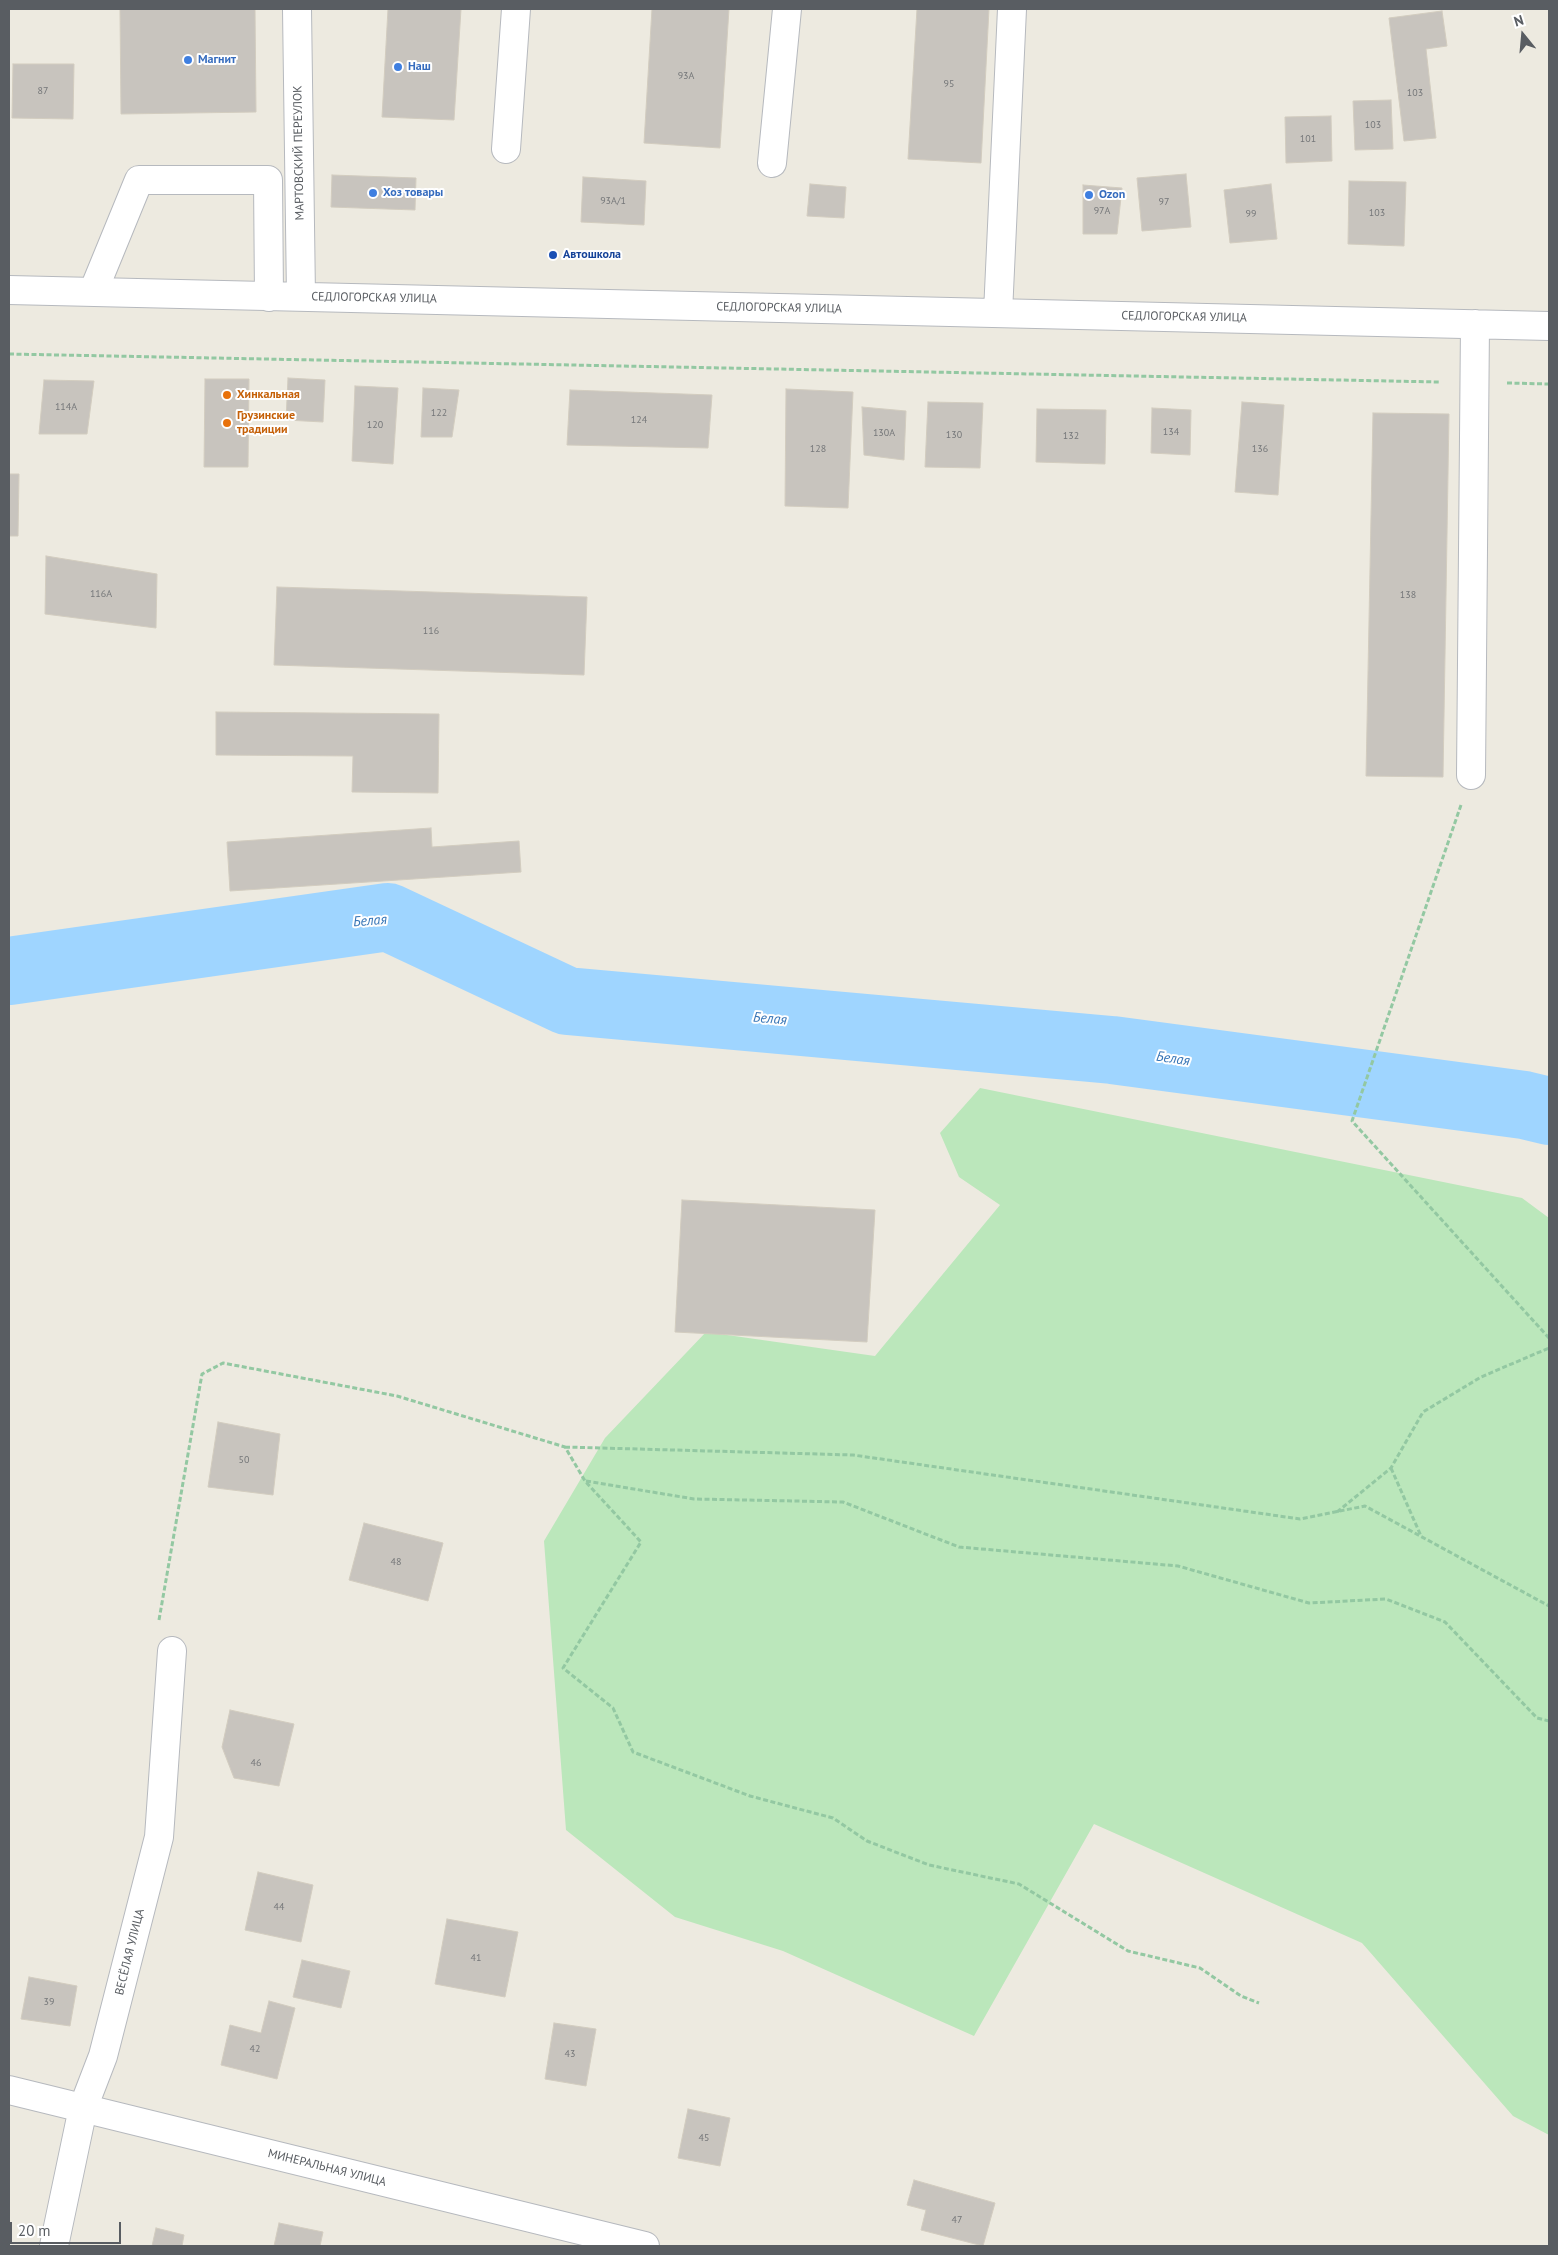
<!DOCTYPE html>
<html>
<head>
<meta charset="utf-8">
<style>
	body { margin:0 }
	#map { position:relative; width:1558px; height:2255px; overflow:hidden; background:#edeae0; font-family:"PT Sans",sans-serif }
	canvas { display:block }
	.frame { position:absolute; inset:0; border:10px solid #595d62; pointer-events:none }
	.north { position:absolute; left:1498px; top:10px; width:50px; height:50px; -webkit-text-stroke:4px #fff; paint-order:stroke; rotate:343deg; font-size:14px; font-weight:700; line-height:20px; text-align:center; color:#595d62 }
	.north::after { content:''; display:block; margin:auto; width:18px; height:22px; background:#595d62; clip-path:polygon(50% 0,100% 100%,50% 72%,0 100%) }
	.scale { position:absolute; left:10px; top:2222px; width:111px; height:22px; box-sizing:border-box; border:2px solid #595d62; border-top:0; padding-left:6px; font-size:15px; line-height:18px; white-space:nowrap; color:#595d62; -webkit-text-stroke:4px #fff; paint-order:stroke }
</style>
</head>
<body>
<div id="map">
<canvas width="1558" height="2255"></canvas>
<div class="frame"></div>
<div class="north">N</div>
<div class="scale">20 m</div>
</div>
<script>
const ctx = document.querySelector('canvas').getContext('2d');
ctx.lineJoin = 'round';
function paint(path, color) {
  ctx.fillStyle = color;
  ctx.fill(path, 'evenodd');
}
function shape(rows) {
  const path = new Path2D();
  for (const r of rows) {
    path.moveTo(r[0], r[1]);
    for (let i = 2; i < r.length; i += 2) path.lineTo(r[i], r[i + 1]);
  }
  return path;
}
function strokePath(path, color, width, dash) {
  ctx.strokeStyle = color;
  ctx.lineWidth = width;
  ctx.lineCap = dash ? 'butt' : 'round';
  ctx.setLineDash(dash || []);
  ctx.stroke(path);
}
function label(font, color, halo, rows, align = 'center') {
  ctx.font = font + ' "PT Sans",sans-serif';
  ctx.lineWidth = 4;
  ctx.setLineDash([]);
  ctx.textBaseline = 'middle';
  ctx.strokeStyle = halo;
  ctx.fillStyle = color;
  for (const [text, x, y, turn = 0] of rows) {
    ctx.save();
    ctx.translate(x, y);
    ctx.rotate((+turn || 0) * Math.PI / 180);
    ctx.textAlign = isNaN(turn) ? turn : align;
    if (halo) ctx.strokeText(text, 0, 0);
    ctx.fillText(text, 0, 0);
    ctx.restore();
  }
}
paint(shape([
	[980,1088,1522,1198,1549,1218,1549,2135,1513,2116,1362,1943,1094,1824,974,2036,783,1951,675,1917,566,1830,544,1541,605,1438,706,1332,875,1356,1000,1205,959,1177,940,1133]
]), '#bbe7bb');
strokePath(shape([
	[9,971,388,917,567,1001,1112,1050,1524,1105,1549,1111]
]), '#9fd5ff', 68);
const building = shape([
	[120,9,255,9,256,112,121,114,120,9],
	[388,9,461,9,454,120,382,117,388,9],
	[652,9,729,9,720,148,644,143,652,9],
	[917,9,989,9,981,163,908,159,917,9],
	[1442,11,1447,46,1426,49,1436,138,1404,141,1389,18,1442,11],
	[13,64,74,64,73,119,12,118,13,64],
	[1391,100,1393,149,1355,150,1353,101,1391,100],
	[1331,116,1332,161,1286,163,1285,117,1331,116],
	[1186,174,1191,227,1142,231,1137,178,1186,174],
	[332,175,416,178,415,210,331,207,332,175],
	[583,177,646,181,644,225,581,222,583,177],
	[1349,181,1406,182,1404,246,1348,244,1349,181],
	[810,184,846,187,844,218,807,216,810,184],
	[1271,184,1277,239,1230,243,1224,190,1271,184],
	[1083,185,1122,188,1117,234,1083,234,1083,185],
	[288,378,325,380,323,422,286,420,288,378],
	[205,379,249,379,248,467,204,467,205,379],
	[44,380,94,381,87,434,39,434,44,380],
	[355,386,398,388,393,464,352,461,355,386],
	[423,388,459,390,452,437,421,437,423,388],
	[786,389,853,392,848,508,785,506,786,389],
	[570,390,712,395,708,448,567,445,570,390],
	[928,402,983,403,980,468,925,467,928,402],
	[1242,402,1284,405,1278,495,1235,492,1242,402],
	[862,407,906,411,904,460,864,455,862,407],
	[1152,408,1191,410,1190,455,1151,453,1152,408],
	[1037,409,1106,410,1105,464,1036,462,1037,409],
	[1373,413,1449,414,1443,777,1366,776,1373,413],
	[9,474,19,474,18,536,9,536,9,474],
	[46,556,157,574,156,628,45,614,46,556],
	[277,587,587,597,584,675,274,665,277,587],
	[216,712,439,714,438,793,352,792,353,756,216,755,216,712],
	[431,828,432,847,519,841,521,872,230,891,227,842,431,828],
	[682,1200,875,1210,867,1342,675,1332,682,1200],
	[218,1422,280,1434,273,1495,208,1487,218,1422],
	[364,1523,443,1543,428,1601,349,1580,364,1523],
	[230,1710,294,1724,279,1786,234,1778,222,1747,230,1710],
	[258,1872,313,1885,301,1942,245,1930,258,1872],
	[447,1919,518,1932,505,1997,435,1984,447,1919],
	[302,1960,350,1971,341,2008,293,1997,302,1960],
	[29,1977,77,1986,70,2026,21,2019,29,1977],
	[269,2001,295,2008,277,2079,221,2065,230,2025,261,2033,269,2001],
	[554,2023,596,2029,586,2086,545,2079,554,2023],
	[688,2109,730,2118,720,2166,678,2158,688,2109],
	[914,2180,995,2203,983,2246,921,2230,926,2210,907,2205,914,2180],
	[279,2223,323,2232,320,2246,274,2246,279,2223],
	[156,2228,184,2235,182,2246,152,2246,156,2228]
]);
paint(building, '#c8c4be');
strokePath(building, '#d2ccbf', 1);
const minor = shape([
	[297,9,301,297],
	[506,149,516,9],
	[772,163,787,9],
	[9,290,1549,326],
	[93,292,139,180,268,180,269,297],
	[998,313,1012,9],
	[1471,775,1475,324],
	[9,2090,645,2246],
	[54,2246,83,2108,103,2056,159,1837,172,1651]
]);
strokePath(minor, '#b6b9be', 30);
strokePath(shape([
	[9,354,1440,382],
	[1507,383,1549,384],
	[1461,805,1352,1121,1549,1338],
	[565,1447,853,1455,1300,1519,1365,1506,1549,1606],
	[1391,1468,1421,1536],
	[586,1481,694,1499,843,1502,959,1547,1178,1566,1309,1603,1386,1599,1445,1622,1537,1718,1549,1721],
	[1337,1512,1391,1468,1423,1412,1481,1377,1549,1348],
	[159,1620,202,1374,223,1363,397,1396,565,1447,585,1481,641,1542,563,1668,613,1708,633,1752,750,1796,833,1818,867,1841,929,1865,1019,1884,1128,1951,1200,1968,1241,1996,1259,2003]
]), '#93c8a2', 3, [5, 2.5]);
strokePath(minor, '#fff', 28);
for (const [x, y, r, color] of [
	[188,60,5,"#3f7fe0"],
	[398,67,5,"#3f7fe0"],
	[373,193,5,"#3f7fe0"],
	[1089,195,5,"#3f7fe0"],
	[553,255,5,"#1a4fb4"],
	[227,395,5,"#e8710a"],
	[227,423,5,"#e8710a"]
]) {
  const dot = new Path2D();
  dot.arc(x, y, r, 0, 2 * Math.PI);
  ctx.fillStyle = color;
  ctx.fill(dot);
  strokePath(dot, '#fff', 2);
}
label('10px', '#757779', null, [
	["93А",686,76],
	["95",949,84],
	["87",43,91],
	["103",1415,93],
	["103",1373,125],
	["101",1308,139],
	["93А/1",613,201],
	["97",1164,202],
	["97А",1102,211],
	["103",1377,213],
	["99",1251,214],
	["114А",66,407],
	["122",439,413],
	["124",639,420],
	["120",375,425],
	["134",1171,432],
	["130А",884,433],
	["130",954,435],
	["132",1071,436],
	["128",818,449],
	["136",1260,449],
	["116А",101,594],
	["138",1408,595],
	["116",431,631],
	["50",244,1460],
	["48",396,1562],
	["46",256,1763],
	["44",279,1907],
	["41",476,1958],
	["39",49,2002],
	["42",255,2049],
	["43",570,2054],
	["45",704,2138],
	["47",957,2220]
]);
label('bold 12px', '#366cbe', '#fff', [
	["Магнит",198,60],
	["Наш",408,67],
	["Хоз товары",383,193],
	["Ozon",1099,195]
], 'left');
label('12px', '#595d62', '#fff', [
	["МАРТОВСКИЙ ПЕРЕУЛОК",299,153,-91],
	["СЕДЛОГОРСКАЯ УЛИЦА",374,298,1],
	["СЕДЛОГОРСКАЯ УЛИЦА",779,308,1],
	["СЕДЛОГОРСКАЯ УЛИЦА",1184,317,1],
	["ВЕСЁЛАЯ УЛИЦА",130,1952,-76],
	["МИНЕРАЛЬНАЯ УЛИЦА",327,2168,14]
]);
label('bold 12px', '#164399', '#fff', [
	["Автошкола",563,255]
], 'left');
label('bold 12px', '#c56008', '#fff', [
	["Хинкальная",237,395],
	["Грузинские",237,416],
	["традиции",237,430]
], 'left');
label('italic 14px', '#3775b6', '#fff', [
	["Белая",370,921,-4],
	["Белая",770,1019,5],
	["Белая",1173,1059,8]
]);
</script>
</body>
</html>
